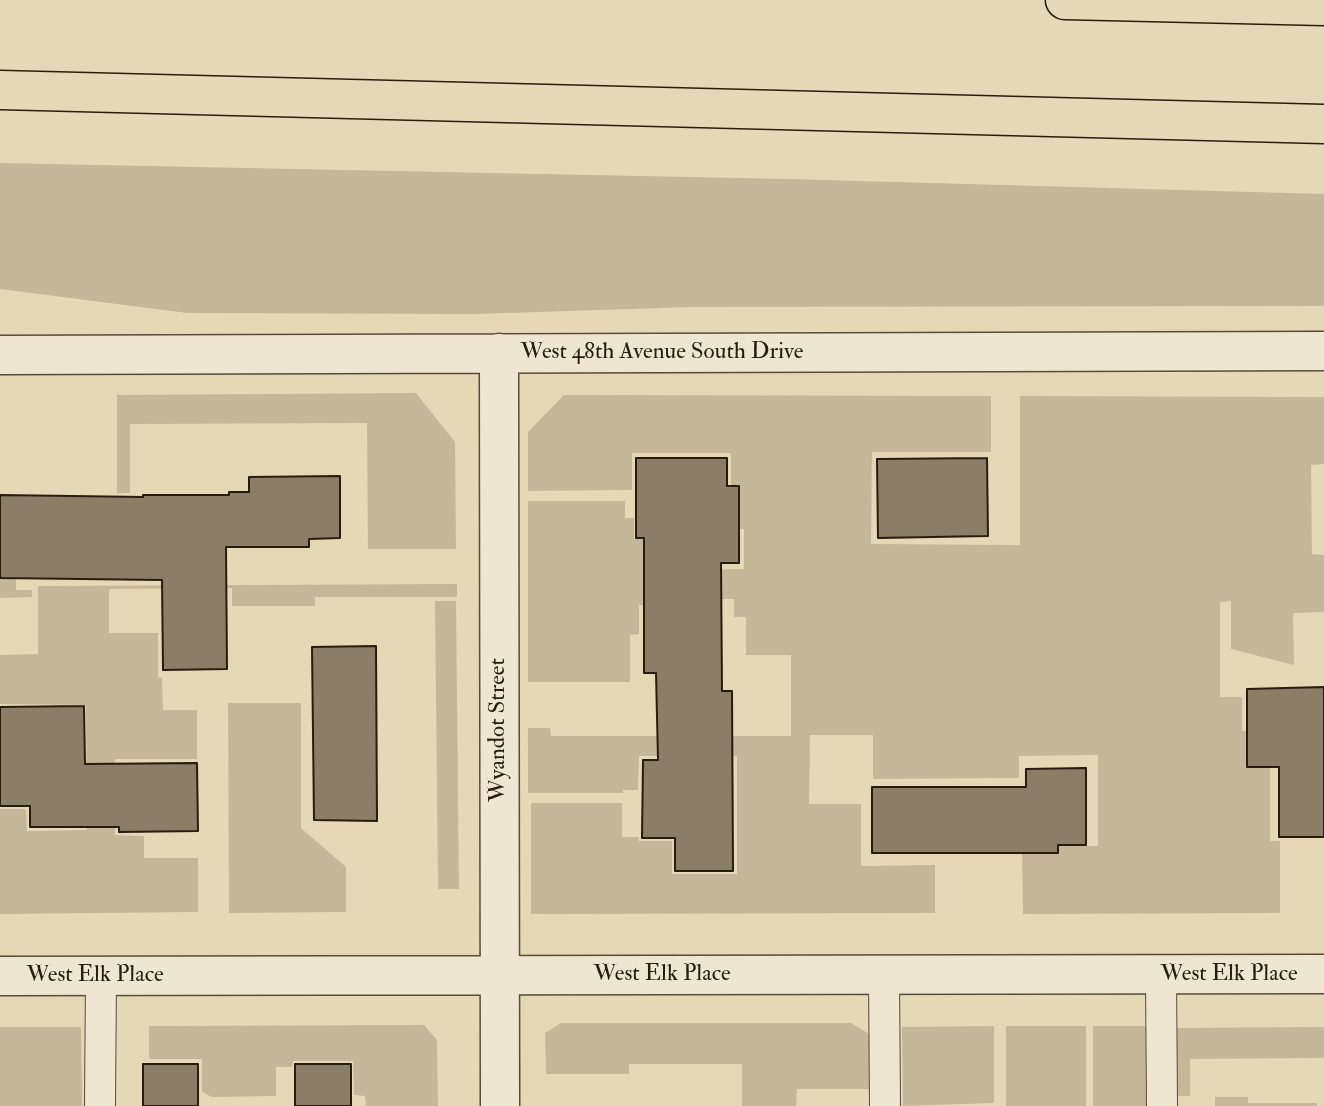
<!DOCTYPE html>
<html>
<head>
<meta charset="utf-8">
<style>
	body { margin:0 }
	canvas { display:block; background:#e5d8b7 }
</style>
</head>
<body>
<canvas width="1324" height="1106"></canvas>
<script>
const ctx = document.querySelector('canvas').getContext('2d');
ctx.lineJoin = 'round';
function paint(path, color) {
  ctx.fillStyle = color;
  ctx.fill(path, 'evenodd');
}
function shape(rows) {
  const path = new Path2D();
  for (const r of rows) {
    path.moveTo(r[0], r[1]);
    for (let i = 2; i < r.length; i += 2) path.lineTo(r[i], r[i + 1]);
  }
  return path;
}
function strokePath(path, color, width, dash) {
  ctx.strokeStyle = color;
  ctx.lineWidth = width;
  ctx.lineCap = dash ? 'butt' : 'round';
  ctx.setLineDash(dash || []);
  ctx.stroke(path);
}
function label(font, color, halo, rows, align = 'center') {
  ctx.font = font + ' "IM FELL Double Pica",serif';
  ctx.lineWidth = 7;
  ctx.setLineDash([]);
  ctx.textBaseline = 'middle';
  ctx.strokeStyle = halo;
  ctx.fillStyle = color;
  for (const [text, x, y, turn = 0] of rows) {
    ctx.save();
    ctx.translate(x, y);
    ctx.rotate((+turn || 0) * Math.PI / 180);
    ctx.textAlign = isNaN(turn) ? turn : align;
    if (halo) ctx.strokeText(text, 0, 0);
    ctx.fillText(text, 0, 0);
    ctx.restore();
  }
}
paint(shape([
	[0,163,789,179,1324,194,1324,306,692,307,477,314,187,313,0,289],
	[416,393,455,442,456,549,368,549,367,423,130,424,130,493,117,493,117,395],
	[564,395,991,396,991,452,872,452,871,544,1020,545,1020,396,1324,397,1324,464,1311,465,1312,554,1324,555,1324,612,1293,613,1294,665,1231,649,1231,601,1220,602,1220,697,1242,697,1242,731,1324,731,1270,766,1270,841,1280,841,1280,913,1023,914,1022,846,1098,846,1098,755,1019,756,1019,778,873,779,873,735,810,735,809,804,861,804,861,866,935,865,935,913,531,914,531,803,622,803,622,837,638,837,639,841,672,841,672,874,737,874,737,756,639,756,638,790,623,790,623,793,528,793,528,728,550,728,551,736,791,736,791,655,746,655,746,617,734,617,734,599,699,599,699,605,639,605,639,634,630,635,630,682,528,682,528,501,625,501,625,518,634,518,634,538,649,539,691,570,744,569,744,529,731,529,731,453,632,453,632,490,528,491,528,432],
	[0,552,16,552,16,590,32,590,32,597,0,598],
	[457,584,457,597,315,597,315,606,232,606,232,588,109,589,109,633,158,633,158,677,162,678,163,710,197,710,197,759,115,759,115,835,144,836,144,858,198,858,198,912,0,914,0,809,26,809,27,831,87,830,86,705,0,704,0,655,38,654,38,586],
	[435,601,456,601,459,889,438,889],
	[228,703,301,703,301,828,346,867,346,912,229,913],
	[561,1023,851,1023,871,1035,871,1089,797,1089,796,1106,742,1106,742,1064,629,1064,629,1074,546,1074,545,1033],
	[424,1025,437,1040,438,1106,366,1106,365,1096,354,1095,353,1061,293,1061,292,1067,276,1067,276,1096,212,1097,202,1092,202,1059,149,1059,149,1026],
	[994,1026,994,1103,903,1106,902,1027],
	[1006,1026,1086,1026,1086,1106,1006,1106],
	[1093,1026,1147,1026,1147,1106,1093,1106],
	[0,1027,81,1027,82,1106,0,1106],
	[1324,1027,1324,1058,1190,1059,1190,1096,1175,1096,1175,1028],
	[1215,1097,1248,1097,1248,1103,1317,1103,1317,1106,1215,1106]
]), '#c5b89a');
const building = shape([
	[636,458,727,458,727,486,739,486,739,563,721,563,722,691,732,691,733,871,675,871,675,838,642,838,643,760,658,760,656,673,644,673,644,538,636,538,636,458],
	[987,458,988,536,878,538,877,459,987,458],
	[340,476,340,538,309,539,309,547,226,547,227,669,163,670,162,580,0,578,0,495,143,497,143,495,229,495,229,492,249,492,249,477,340,476],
	[376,646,377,821,314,820,312,647,376,646],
	[1324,687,1324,837,1279,837,1279,767,1247,767,1247,689,1324,687],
	[84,706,85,764,197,763,198,831,119,832,119,827,30,827,30,806,0,806,0,707,84,706],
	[1086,768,1086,845,1058,845,1058,853,872,853,872,787,1026,787,1026,769,1086,768],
	[143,1064,198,1064,198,1106,143,1106,143,1064],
	[295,1064,351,1064,351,1106,295,1106,295,1064]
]);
paint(building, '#8b7e66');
strokePath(building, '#291c0f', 2);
const service = shape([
	[884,975,885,1106],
	[1161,975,1162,1106],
	[100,1106,101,976]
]);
const minor = shape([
	[499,353,500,1106],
	[0,355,1324,351],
	[0,976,1324,974]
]);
const motorway = shape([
	[1065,0,1324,6],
	[0,90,1324,124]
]);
strokePath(service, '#584b39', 32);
strokePath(minor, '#584b39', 41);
strokePath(motorway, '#291c0f', 41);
strokePath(service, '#eee6d0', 30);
strokePath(minor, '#eee6d0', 38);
strokePath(motorway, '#e5d8b7', 38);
label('23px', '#291c0f', '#eee6d0', [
	["West 48th Avenue South Drive",662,353],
	["Wyandot Street",499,730,-90],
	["West Elk Place",662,975],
	["West Elk Place",1229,975],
	["West Elk Place",95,976]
]);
</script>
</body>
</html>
